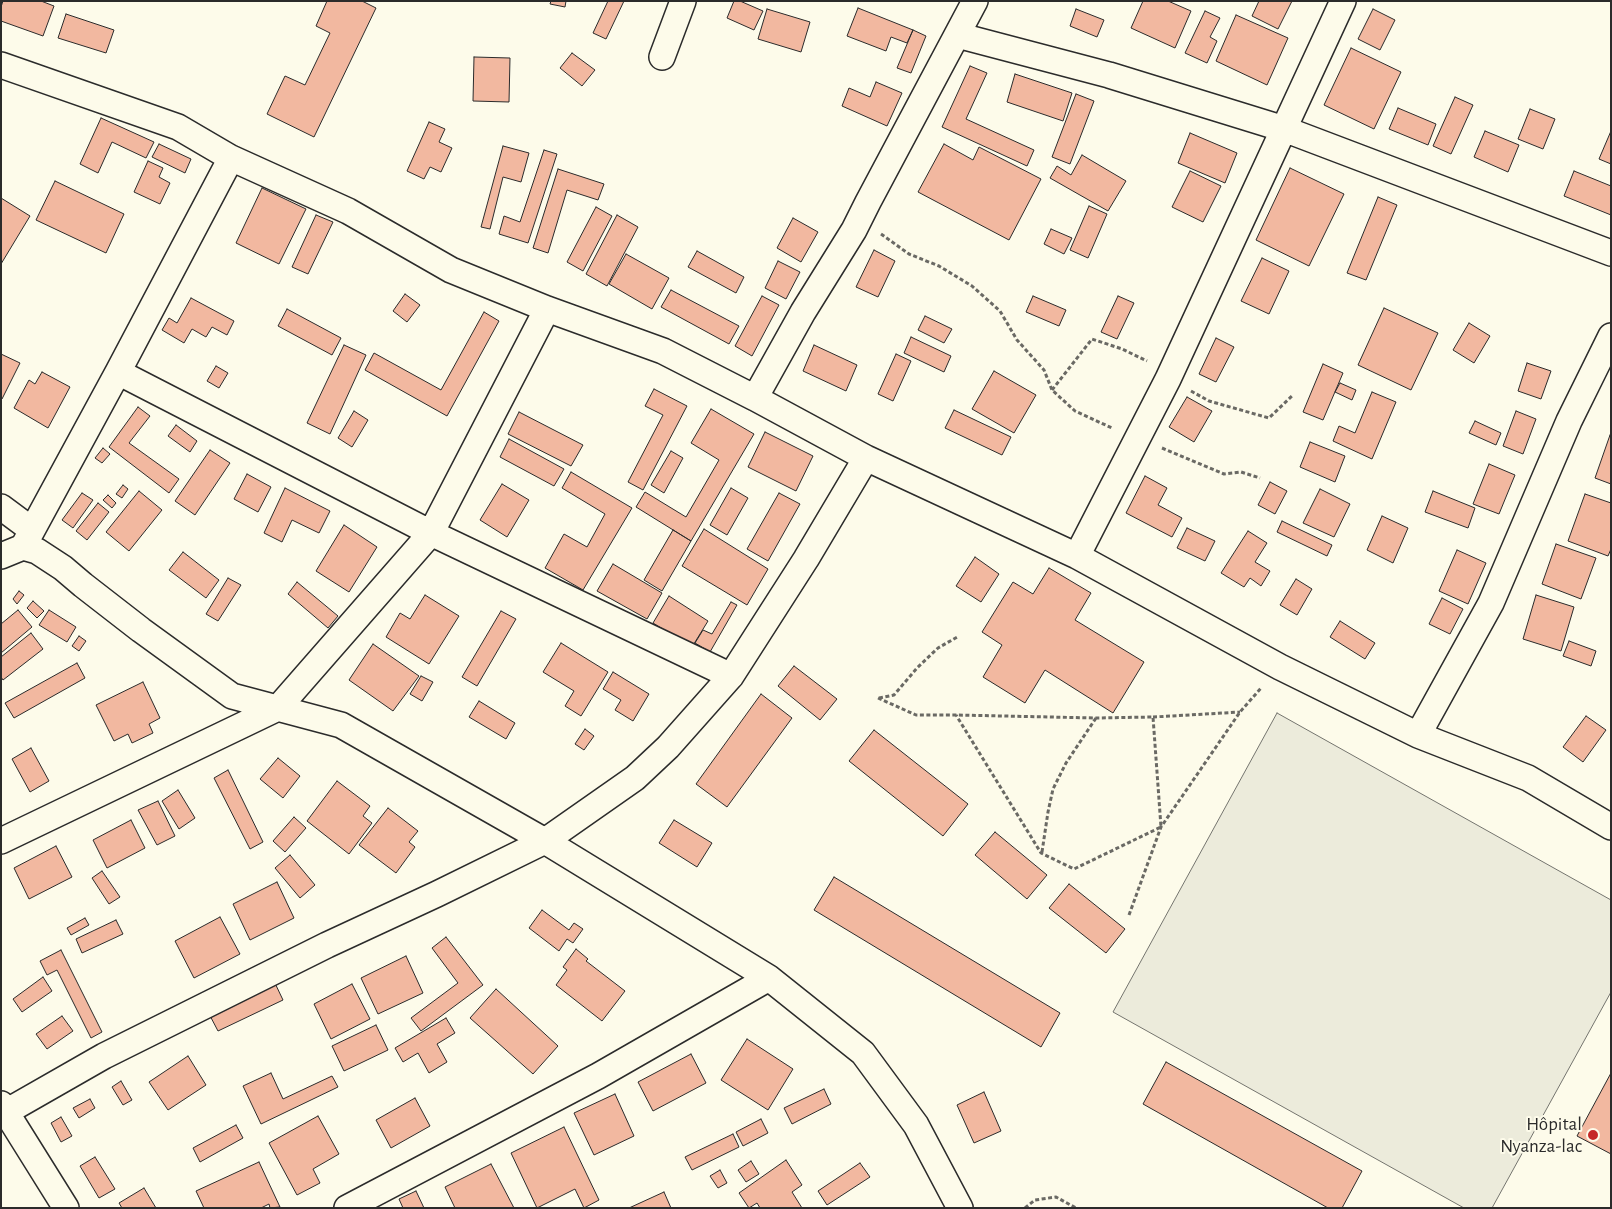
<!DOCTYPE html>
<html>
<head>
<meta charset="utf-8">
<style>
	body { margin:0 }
	#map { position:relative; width:1612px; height:1209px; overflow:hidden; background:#fdfbea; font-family:"Alegreya Sans",sans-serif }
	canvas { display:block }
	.frame { position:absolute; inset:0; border:2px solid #2b2b2b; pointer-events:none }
</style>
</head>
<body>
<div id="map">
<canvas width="1612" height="1209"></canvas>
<div class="frame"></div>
</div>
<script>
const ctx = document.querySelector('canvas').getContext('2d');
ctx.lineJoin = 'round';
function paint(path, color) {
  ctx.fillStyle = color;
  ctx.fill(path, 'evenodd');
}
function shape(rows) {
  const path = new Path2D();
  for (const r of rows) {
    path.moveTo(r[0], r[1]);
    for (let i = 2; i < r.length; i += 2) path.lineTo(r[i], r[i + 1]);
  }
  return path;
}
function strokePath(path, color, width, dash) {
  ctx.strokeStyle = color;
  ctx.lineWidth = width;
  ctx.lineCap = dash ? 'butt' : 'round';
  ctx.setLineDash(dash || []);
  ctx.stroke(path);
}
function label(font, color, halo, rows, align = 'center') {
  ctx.font = font + ' "Alegreya Sans",sans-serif';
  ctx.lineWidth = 4;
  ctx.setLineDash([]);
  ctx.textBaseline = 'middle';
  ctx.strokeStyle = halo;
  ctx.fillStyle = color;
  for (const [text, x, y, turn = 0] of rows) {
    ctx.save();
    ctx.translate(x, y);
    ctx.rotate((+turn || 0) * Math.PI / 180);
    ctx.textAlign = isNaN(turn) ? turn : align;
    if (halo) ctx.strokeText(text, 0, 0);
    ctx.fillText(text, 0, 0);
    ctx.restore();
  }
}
const green = shape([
	[1277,713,1611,900,1611,992,1492,1208,1464,1208,1113,1012,1277,713]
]);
paint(green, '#ecebdb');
strokePath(green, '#74746e', 1);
const building = shape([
	[3,1,41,1,54,6,43,36,1,21,1,7,3,1],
	[327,1,362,1,376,8,314,137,267,114,285,76,305,85,330,33,316,26,327,1],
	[551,1,566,1,565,7,550,4,551,1],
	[608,1,624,1,606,39,593,33,608,1],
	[734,1,740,1,763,11,754,30,727,18,734,1],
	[1143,1,1168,1,1191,11,1175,48,1131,28,1143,1],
	[1259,1,1292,1,1278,29,1252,16,1259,1],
	[858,8,913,30,907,43,891,37,886,51,847,36,858,8],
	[767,9,810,22,801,52,758,39,767,9],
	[1076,9,1104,20,1097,37,1070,26,1076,9],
	[1373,9,1395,20,1380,50,1358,39,1373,9],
	[1205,11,1220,18,1210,37,1217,41,1207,63,1185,53,1205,11],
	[66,14,114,30,106,53,58,38,66,14],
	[1236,15,1288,38,1267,85,1216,61,1236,15],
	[913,30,926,36,911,73,897,68,913,30],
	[1351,48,1401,72,1374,129,1324,105,1351,48],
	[572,53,595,70,582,86,560,68,572,53],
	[474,57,510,58,509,102,473,101,474,57],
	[970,66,987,73,966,119,1034,150,1027,166,942,127,970,66],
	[1015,74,1072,93,1063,121,1007,102,1015,74],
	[876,82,902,93,887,126,842,106,849,88,870,97,876,82],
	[1076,94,1094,101,1070,164,1052,157,1076,94],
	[1455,97,1473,105,1451,154,1433,146,1455,97],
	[1398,108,1436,124,1428,145,1389,129,1398,108],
	[1530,109,1555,119,1543,149,1518,139,1530,109],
	[101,118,154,142,146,158,112,142,98,173,80,164,101,118],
	[429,122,445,129,439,142,452,148,441,172,430,167,424,179,407,171,429,122],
	[1485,131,1519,145,1508,172,1474,157,1485,131],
	[1611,131,1611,164,1599,159,1611,131],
	[1190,133,1237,153,1225,183,1178,163,1190,133],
	[159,144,191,159,185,173,152,157,159,144],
	[944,144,973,160,979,147,1041,179,1009,240,918,192,944,144],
	[503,146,529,153,521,182,503,177,490,229,481,227,503,146],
	[544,150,557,154,528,243,499,234,504,216,520,222,544,150],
	[1082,155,1126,181,1108,211,1050,178,1057,166,1071,175,1082,155],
	[148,161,163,168,159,177,170,183,160,204,134,192,148,161],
	[1290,168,1344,194,1309,266,1256,240,1290,168],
	[558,169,604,184,598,200,567,190,548,253,533,248,558,169],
	[1190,171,1221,186,1203,222,1172,207,1190,171],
	[1574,171,1611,186,1611,215,1564,196,1574,171],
	[55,181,124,214,106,253,36,220,55,181],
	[262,188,306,209,279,264,236,243,262,188],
	[1378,197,1397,205,1366,280,1347,273,1378,197],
	[1,198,30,216,1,264,1,198],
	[1089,206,1107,214,1088,258,1070,250,1089,206],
	[596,207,612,216,583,271,567,262,596,207],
	[316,215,333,222,308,274,292,267,316,215],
	[617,215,638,227,607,286,586,274,617,215],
	[793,218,818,232,801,262,777,248,793,218],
	[1051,229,1072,238,1064,254,1044,244,1051,229],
	[874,250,895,261,878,297,856,287,874,250],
	[697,251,744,277,736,293,688,267,697,251],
	[626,254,669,278,652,309,609,284,626,254],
	[1262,258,1289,271,1269,314,1241,301,1262,258],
	[778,261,800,272,786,299,765,288,778,261],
	[671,290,739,326,729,344,661,307,671,290],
	[405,294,420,305,407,322,393,311,405,294],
	[762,296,779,305,752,356,735,346,762,296],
	[1033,296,1066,310,1059,326,1026,312,1033,296],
	[1118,296,1134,303,1117,339,1101,332,1118,296],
	[191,298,234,321,227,335,212,327,206,337,192,329,184,343,162,330,169,318,177,323,191,298],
	[1384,308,1438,333,1411,390,1358,365,1384,308],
	[287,309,341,338,332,355,278,326,287,309],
	[484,312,499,321,447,416,365,370,374,353,441,390,484,312],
	[925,316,952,329,944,343,918,330,925,316],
	[1469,323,1490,336,1474,363,1453,350,1469,323],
	[911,337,951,356,944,372,904,353,911,337],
	[1216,338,1234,347,1216,382,1199,374,1216,338],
	[344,345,366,355,330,434,307,423,344,345],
	[814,345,857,365,846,391,803,371,814,345],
	[1,354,20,363,2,399,1,399,1,354],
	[896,354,911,361,893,401,878,394,896,354],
	[1527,363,1551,371,1541,399,1518,391,1527,363],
	[1323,364,1343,373,1323,420,1303,412,1323,364],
	[216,366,228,373,219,388,207,381,216,366],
	[994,371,1036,395,1014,433,972,409,994,371],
	[42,372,70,387,48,428,14,408,29,380,35,384,42,372],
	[1340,383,1356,390,1352,400,1335,392,1340,383],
	[654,389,687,406,643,490,628,482,663,415,645,406,654,389],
	[1372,392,1396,402,1372,459,1333,441,1339,426,1355,433,1372,392],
	[1187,397,1212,411,1194,442,1169,427,1187,397],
	[138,407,150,416,129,443,179,479,169,493,109,447,138,407],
	[711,409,754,434,691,541,636,507,645,492,686,517,719,460,691,443,711,409],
	[954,410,1011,437,1002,455,945,428,954,410],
	[354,411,368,420,352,447,338,438,354,411],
	[1516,411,1536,419,1523,454,1503,446,1516,411],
	[519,412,583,445,571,466,508,434,519,412],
	[1475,421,1501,433,1496,445,1469,433,1475,421],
	[176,425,197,441,190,452,168,436,176,425],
	[765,432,813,456,796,491,748,467,765,432],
	[1610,435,1611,435,1611,484,1595,478,1610,435],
	[509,439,564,469,554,486,500,457,509,439],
	[1310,442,1345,456,1335,482,1300,467,1310,442],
	[103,448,110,454,102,463,95,458,103,448],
	[210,450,230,463,195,515,175,501,210,450],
	[671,451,683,458,664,493,651,485,671,451],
	[1489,464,1515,475,1499,514,1473,504,1489,464],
	[571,472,632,508,583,590,545,568,564,534,587,547,605,514,562,488,571,472],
	[247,474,271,487,258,512,234,499,247,474],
	[1145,476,1167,488,1158,505,1182,518,1172,537,1126,513,1145,476],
	[1270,482,1287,491,1275,514,1258,505,1270,482],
	[502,484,529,500,507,537,480,520,502,484],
	[123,485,128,489,122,498,116,494,123,485],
	[285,488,330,511,319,533,292,520,282,542,264,533,285,488],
	[731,488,748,498,727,535,710,525,731,488],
	[1320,489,1350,504,1334,537,1303,523,1320,489],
	[139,491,162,510,129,551,106,532,139,491],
	[1433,491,1475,508,1468,528,1425,512,1433,491],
	[82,493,93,500,73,528,62,520,82,493],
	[779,493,800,504,768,561,747,549,779,493],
	[1585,494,1611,503,1611,549,1608,556,1568,541,1585,494],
	[108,495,116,503,112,508,103,500,108,495],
	[98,503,109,512,87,540,76,531,98,503],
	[1382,516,1408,528,1393,563,1367,550,1382,516],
	[1282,521,1332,545,1327,556,1277,532,1282,521],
	[344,525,377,547,349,592,316,571,344,525],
	[1187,528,1215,541,1205,561,1177,548,1187,528],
	[704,529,768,569,747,605,682,566,704,529],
	[673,530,691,541,662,591,644,580,673,530],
	[1248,531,1267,543,1255,562,1270,571,1261,586,1250,578,1244,587,1221,573,1248,531],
	[1556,544,1596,558,1581,599,1542,584,1556,544],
	[1457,550,1486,563,1468,604,1439,591,1457,550],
	[183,552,219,580,206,598,169,570,183,552],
	[975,557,999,574,981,602,956,586,975,557],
	[613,564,662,593,647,619,597,591,613,564],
	[1049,568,1091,593,1075,620,1144,662,1113,713,1045,670,1025,703,983,677,1002,645,982,632,1013,582,1033,594,1049,568],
	[228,578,241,585,218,621,206,614,228,578],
	[1296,579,1312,589,1297,615,1280,605,1296,579],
	[297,582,338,616,328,628,288,594,297,582],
	[19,591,24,595,17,604,13,599,19,591],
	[425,595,459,616,429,664,386,637,400,613,410,619,425,595],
	[1536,595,1574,607,1561,651,1523,639,1536,595],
	[669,596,708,621,692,647,653,623,669,596],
	[1442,598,1463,609,1450,634,1429,624,1442,598],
	[33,601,44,611,37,618,27,608,33,601],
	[731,602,737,605,710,652,695,643,703,630,712,634,731,602],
	[18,610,32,627,1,653,1,624,18,610],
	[49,610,76,627,67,642,39,625,49,610],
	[501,611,516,619,477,686,462,677,501,611],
	[1340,621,1375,643,1365,659,1330,637,1340,621],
	[31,633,43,649,3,680,1,677,1,657,31,633],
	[79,636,86,641,79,651,72,646,79,636],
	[1569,641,1596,651,1591,666,1563,656,1569,641],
	[561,643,608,672,581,716,565,706,574,691,543,672,561,643],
	[373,644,419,676,393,711,349,680,373,644],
	[77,663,85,678,14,718,5,703,77,663],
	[794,666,837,699,820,720,778,686,794,666],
	[613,672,649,694,633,721,615,710,621,700,603,689,613,672],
	[421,676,433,682,422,701,410,694,421,676],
	[143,682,160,718,149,724,153,733,132,743,128,734,114,741,96,705,143,682],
	[761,694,792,718,727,807,696,784,761,694],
	[479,701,515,723,506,739,469,717,479,701],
	[1586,716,1606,730,1583,762,1563,747,1586,716],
	[585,729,594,736,584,750,575,744,585,729],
	[874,730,968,804,943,836,849,761,874,730],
	[31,748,49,781,30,792,12,759,31,748],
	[278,758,300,776,283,798,260,779,278,758],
	[228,770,263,842,250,849,214,778,228,770],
	[337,781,370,806,363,816,372,823,349,854,307,821,337,781],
	[178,790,195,818,179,829,162,801,178,790],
	[158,801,175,836,157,845,138,810,158,801],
	[388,808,418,831,409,842,415,847,396,873,359,845,388,808],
	[294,817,306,828,285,852,273,841,294,817],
	[131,820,145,848,107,868,93,840,131,820],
	[674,820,712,843,697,867,659,843,674,820],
	[995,832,1047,875,1027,899,975,855,995,832],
	[56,846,72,877,29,899,14,868,56,846],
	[290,855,315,885,300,898,275,868,290,855],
	[102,871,120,897,109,904,92,878,102,871],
	[834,877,1060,1013,1041,1047,814,910,834,877],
	[277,882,294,918,250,940,233,904,277,882],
	[1069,884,1125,929,1106,953,1049,908,1069,884],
	[542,910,569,930,574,923,583,929,573,943,567,939,559,951,529,928,542,910],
	[220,917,240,954,194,978,175,941,220,917],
	[85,918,89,925,71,935,67,928,85,918],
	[116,920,123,934,82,953,76,939,116,920],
	[446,937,483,985,421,1031,411,1018,458,983,432,948,446,937],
	[576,949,588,959,586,961,625,991,602,1021,556,985,567,970,563,967,576,949],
	[61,950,102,1032,91,1038,57,970,47,975,40,961,61,950],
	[406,956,423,993,378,1014,361,978,406,956],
	[43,977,52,991,22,1012,13,999,43,977],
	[273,979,283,1000,218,1031,207,1010,273,979],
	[352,984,370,1019,331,1039,314,1004,352,984],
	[496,989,558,1046,533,1074,470,1018,496,989],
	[62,1016,73,1031,47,1049,36,1034,62,1016],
	[446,1018,455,1033,437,1044,447,1062,429,1073,418,1053,403,1062,395,1048,446,1018],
	[376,1025,388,1050,344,1071,332,1046,376,1025],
	[747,1039,793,1069,768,1110,721,1080,747,1039],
	[691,1054,706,1083,653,1111,638,1082,691,1054],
	[188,1056,206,1085,168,1110,149,1082,188,1056],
	[1166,1062,1362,1171,1342,1208,1328,1208,1143,1104,1166,1062],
	[271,1073,283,1099,332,1076,338,1087,261,1124,243,1086,271,1073],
	[1611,1073,1611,1154,1577,1136,1611,1073],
	[121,1081,132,1100,123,1105,112,1087,121,1081],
	[824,1089,831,1104,792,1124,784,1108,824,1089],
	[984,1092,1001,1131,974,1143,957,1105,984,1092],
	[615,1094,634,1136,594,1155,574,1113,615,1094],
	[415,1098,430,1126,391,1148,376,1120,415,1098],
	[90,1099,95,1108,79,1118,73,1108,90,1099],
	[318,1116,339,1154,313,1169,320,1183,297,1195,269,1143,318,1116],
	[61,1117,72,1136,61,1142,51,1123,61,1117],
	[761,1119,768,1133,743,1146,736,1132,761,1119],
	[236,1125,243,1138,200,1162,193,1148,236,1125],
	[564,1127,599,1200,584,1208,575,1189,537,1208,511,1153,564,1127],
	[733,1134,739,1147,692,1170,685,1157,733,1134],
	[95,1157,115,1189,99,1198,80,1166,95,1157],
	[786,1160,802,1185,792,1192,802,1208,760,1208,757,1203,749,1208,739,1193,786,1160],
	[751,1161,759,1174,746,1182,738,1170,751,1161],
	[259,1162,280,1207,270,1208,269,1204,261,1208,204,1208,196,1191,259,1162],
	[860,1163,870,1177,827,1205,818,1191,860,1163],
	[491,1164,514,1208,455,1208,445,1187,491,1164],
	[720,1170,727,1183,718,1188,710,1176,720,1170],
	[144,1188,156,1208,122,1208,119,1203,144,1188],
	[416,1191,424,1208,403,1208,399,1199,416,1191],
	[664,1192,671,1208,629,1208,664,1192]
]);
paint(building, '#f2b8a0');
strokePath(building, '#2b2b2b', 1);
const minor = shape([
	[957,35,1109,75,1284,129,1611,253],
	[662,57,683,1],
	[1,65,178,127,231,158,348,211,451,270,547,309,663,351,755,398,803,312,854,230,868,202,975,1],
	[118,372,431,533,731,676],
	[755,398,866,458,1077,556,1280,667,1418,735,1528,778,1611,827],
	[1,507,32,530],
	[23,547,118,372,231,158],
	[1,556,23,547,37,551,63,568,83,585,141,630,232,696,341,725,545,841,769,978,863,1053,916,1125,960,1208],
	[1077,556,1168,379,1343,1],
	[1418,735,1491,603,1569,421,1611,336],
	[1,841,278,708,431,533,547,309],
	[1,1104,66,1208],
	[6,1112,104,1056,327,945,437,894,545,841,635,778,668,747,731,676,806,559,866,458],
	[347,1208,598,1076,769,978]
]);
strokePath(minor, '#2b2b2b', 28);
strokePath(shape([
	[881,234,909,254,939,266,972,286,1000,311,1017,340,1044,370,1052,390,1075,411,1112,428],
	[1052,390,1092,339,1122,349,1147,361],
	[1191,391,1209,401,1269,418,1292,396],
	[1162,448,1224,474,1241,472,1260,478],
	[878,698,916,715,956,715,1096,718,1153,717,1161,827,1074,869,1041,853,956,715],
	[879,698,894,695,917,668,938,648,959,636],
	[1153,717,1240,712],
	[1042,852,1048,812,1053,789,1066,763,1096,718],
	[1129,915,1161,827,1240,712,1262,687],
	[1025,1208,1035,1200,1056,1197,1076,1208]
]), '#6a6964', 3, [4, 2.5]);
strokePath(minor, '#fdfbea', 25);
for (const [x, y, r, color] of [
	[1593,1135,6,"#c62828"]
]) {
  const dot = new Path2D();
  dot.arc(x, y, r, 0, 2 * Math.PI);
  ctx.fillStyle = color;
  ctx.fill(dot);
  strokePath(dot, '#fdfbea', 2);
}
label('19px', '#2b2b2b', '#fdfbea', [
	["Hôpital",1582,1124],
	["Nyanza-lac",1582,1146]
], 'right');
</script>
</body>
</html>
